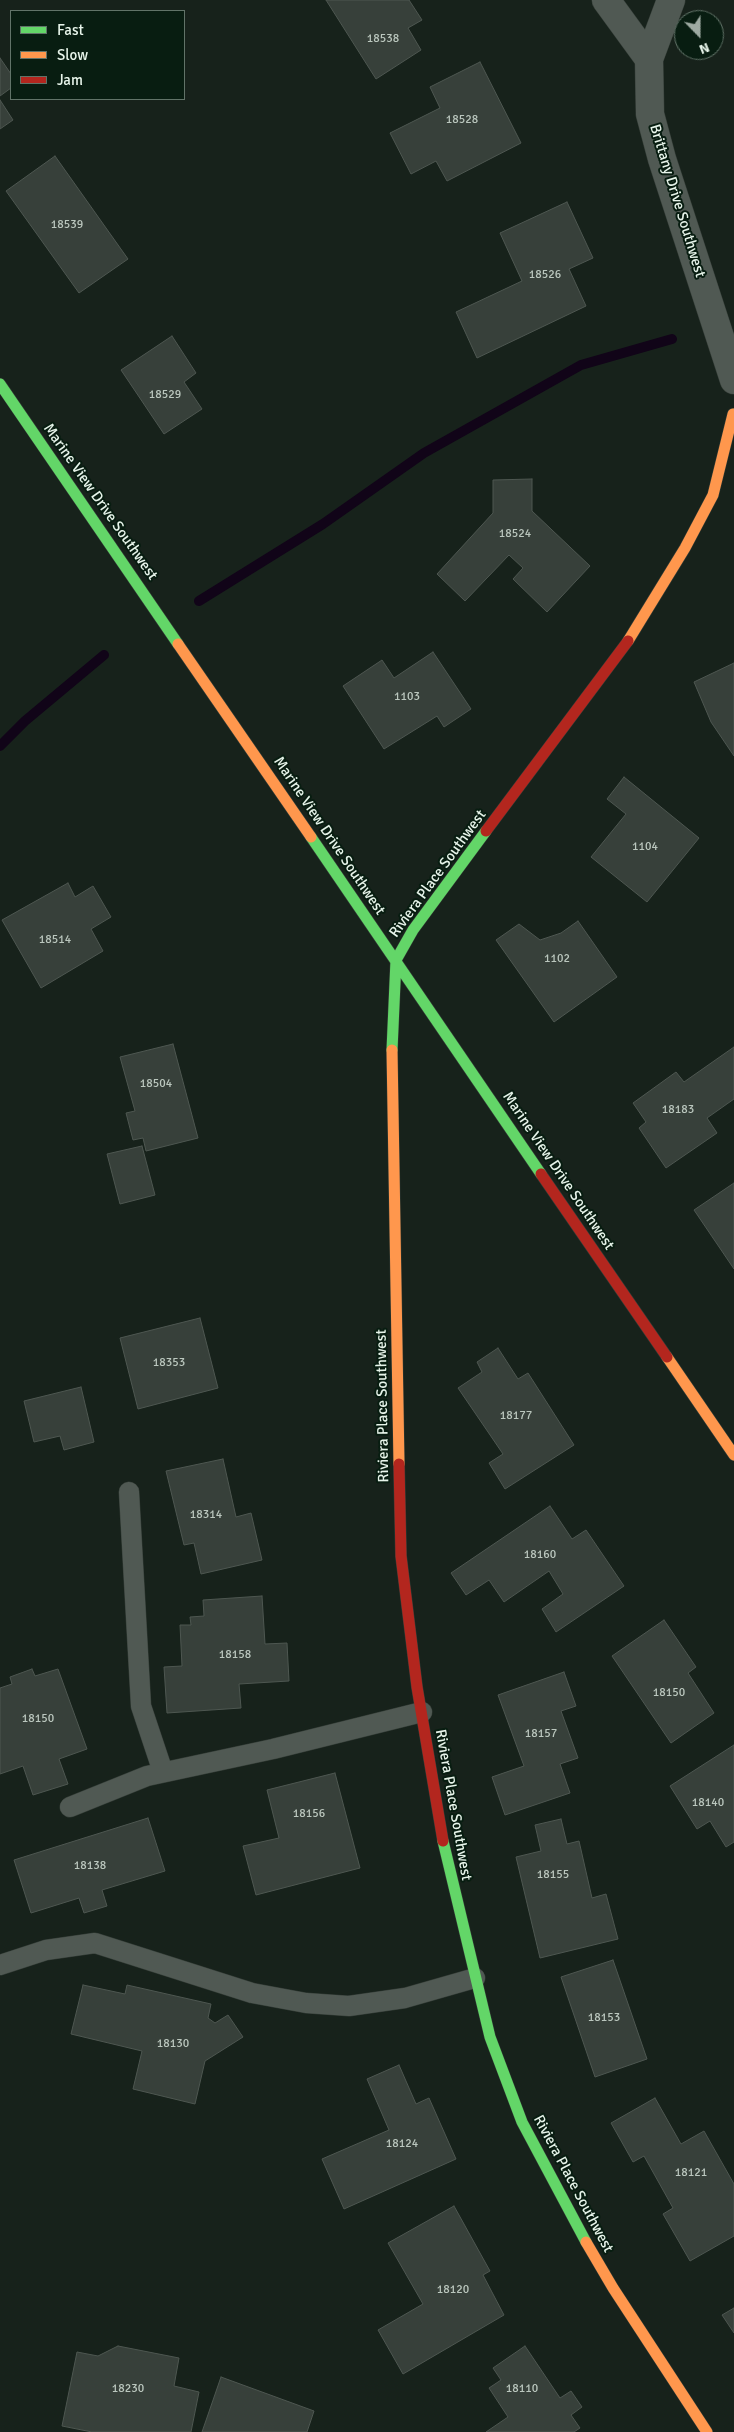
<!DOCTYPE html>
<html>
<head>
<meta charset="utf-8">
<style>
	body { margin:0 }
	#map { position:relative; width:734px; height:2432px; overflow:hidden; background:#17221b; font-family:Signika,sans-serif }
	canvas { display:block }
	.legend { position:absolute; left:10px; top:10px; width:175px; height:90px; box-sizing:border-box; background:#081d11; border:1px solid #617368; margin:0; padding:6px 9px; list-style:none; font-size:15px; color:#e7f4ea }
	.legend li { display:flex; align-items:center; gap:10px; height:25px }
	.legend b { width:25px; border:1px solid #617368 }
	.north { position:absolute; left:674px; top:10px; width:50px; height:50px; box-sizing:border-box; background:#081d11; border:1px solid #617368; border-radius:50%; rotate:158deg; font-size:14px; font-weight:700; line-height:20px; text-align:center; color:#e7f4ea }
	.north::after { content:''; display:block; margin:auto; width:18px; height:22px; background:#9eaaa2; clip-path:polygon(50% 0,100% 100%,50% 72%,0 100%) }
</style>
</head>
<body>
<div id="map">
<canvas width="734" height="2432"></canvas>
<ul class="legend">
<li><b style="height:6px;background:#63d668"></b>Fast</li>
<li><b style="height:6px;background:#ff974d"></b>Slow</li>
<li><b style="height:6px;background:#b3261e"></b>Jam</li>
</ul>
<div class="north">N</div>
</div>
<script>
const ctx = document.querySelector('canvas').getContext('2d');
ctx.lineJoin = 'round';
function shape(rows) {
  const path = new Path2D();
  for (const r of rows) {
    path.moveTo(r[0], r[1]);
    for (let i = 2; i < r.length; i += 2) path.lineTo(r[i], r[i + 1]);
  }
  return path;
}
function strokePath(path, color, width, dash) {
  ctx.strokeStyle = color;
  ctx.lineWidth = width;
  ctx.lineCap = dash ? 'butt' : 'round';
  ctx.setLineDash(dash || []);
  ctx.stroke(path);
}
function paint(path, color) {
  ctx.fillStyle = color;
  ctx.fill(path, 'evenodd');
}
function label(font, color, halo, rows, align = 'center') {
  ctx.font = font + ' Signika,sans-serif';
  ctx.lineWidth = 4;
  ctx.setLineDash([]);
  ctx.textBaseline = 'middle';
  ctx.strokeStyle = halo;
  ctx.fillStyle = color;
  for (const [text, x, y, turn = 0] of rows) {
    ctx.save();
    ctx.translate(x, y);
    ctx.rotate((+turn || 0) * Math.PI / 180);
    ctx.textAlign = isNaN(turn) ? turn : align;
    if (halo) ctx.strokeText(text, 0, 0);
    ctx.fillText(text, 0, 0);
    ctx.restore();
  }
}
strokePath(shape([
	[199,601,323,524,424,453,581,365,672,339],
	[0,746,25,721,104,655]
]), '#110418', 10);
const building = shape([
	[326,0,409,0,422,20,408,28,421,50,376,79,326,0],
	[0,58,11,74,11,88,0,96,0,58],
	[480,62,521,143,447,181,436,161,411,174,390,133,440,108,430,87,480,62],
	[0,100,13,120,0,129,0,100],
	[55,156,128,259,79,293,6,191,55,156],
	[567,202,593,258,569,269,586,306,477,358,456,312,522,281,500,233,567,202],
	[172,336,196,373,184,382,202,409,164,434,121,370,172,336],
	[532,479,532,511,590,566,547,612,513,579,523,568,509,555,465,601,437,574,493,513,493,480,532,479],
	[433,652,471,709,444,727,437,716,384,749,343,686,382,660,394,678,433,652],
	[734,663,734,756,711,722,694,682,734,663],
	[624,777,699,838,647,902,591,857,626,814,607,799,624,777],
	[68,883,75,897,93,886,111,917,91,929,103,951,41,988,2,920,68,883],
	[578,921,617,977,554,1022,496,940,519,924,540,940,561,933,578,921],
	[173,1044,198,1138,146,1151,143,1138,133,1140,126,1113,135,1111,120,1057,173,1044],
	[734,1047,734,1099,707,1118,717,1133,666,1168,639,1128,646,1122,633,1103,676,1072,684,1082,734,1047],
	[142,1146,155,1195,120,1204,107,1154,142,1146],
	[734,1183,734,1269,694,1210,734,1183],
	[200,1318,218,1388,138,1409,120,1338,200,1318],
	[498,1348,518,1379,528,1373,574,1445,505,1489,489,1463,503,1454,458,1388,482,1372,477,1362,498,1348],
	[81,1387,94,1442,64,1450,60,1436,34,1442,24,1401,81,1387],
	[223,1459,236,1517,251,1513,262,1560,201,1574,194,1543,184,1545,166,1471,223,1459],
	[550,1506,572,1539,586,1530,624,1586,556,1632,542,1609,563,1594,549,1571,504,1602,489,1580,466,1595,451,1573,550,1506],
	[262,1596,265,1644,287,1643,289,1681,239,1684,241,1708,167,1713,164,1667,182,1666,180,1625,191,1625,190,1617,204,1616,203,1600,262,1596],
	[664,1620,696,1667,688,1673,714,1713,671,1743,612,1656,664,1620],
	[32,1669,35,1676,58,1669,87,1749,59,1759,68,1784,33,1795,23,1766,0,1774,0,1688,12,1684,10,1677,32,1669],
	[564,1672,576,1706,561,1711,578,1758,560,1764,570,1793,505,1815,492,1777,524,1766,498,1695,564,1672],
	[734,1745,734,1842,726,1847,710,1821,697,1829,670,1786,734,1745],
	[335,1773,360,1868,256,1895,243,1846,279,1838,267,1790,335,1773],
	[148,1818,165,1871,102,1890,107,1906,84,1913,79,1898,31,1913,14,1860,148,1818],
	[561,1819,567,1844,579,1841,592,1898,606,1894,618,1939,540,1958,516,1857,541,1851,535,1825,561,1819],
	[613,1960,647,2059,595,2077,561,1977,613,1960],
	[83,1985,125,1994,127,1985,211,2004,208,2018,215,2023,228,2015,243,2037,205,2061,195,2104,133,2089,142,2051,71,2034,83,1985],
	[399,2065,416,2104,429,2098,456,2159,344,2209,322,2159,389,2130,367,2079,399,2065],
	[655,2098,681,2144,704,2131,734,2184,734,2236,690,2261,663,2214,673,2208,644,2156,633,2162,611,2123,655,2098],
	[454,2206,490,2271,483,2275,504,2315,403,2374,378,2330,423,2304,388,2243,454,2206],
	[734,2308,734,2333,722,2315,734,2308],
	[118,2346,179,2358,174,2386,199,2392,191,2432,92,2432,62,2426,77,2352,98,2356,118,2346],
	[525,2346,560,2398,571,2391,582,2407,571,2415,580,2428,574,2432,486,2432,508,2417,489,2388,501,2380,493,2368,525,2346],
	[221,2377,314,2411,307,2432,202,2432,221,2377]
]);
paint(building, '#37403a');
strokePath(building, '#4e5751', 1);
const lane = shape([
	[129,1492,141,1706,163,1772],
	[70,1807,147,1776,273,1749,422,1712],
	[0,1965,46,1950,95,1943,252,1993,306,2003,349,2006,405,1998,475,1978]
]);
const street = shape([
	[606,0,649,59,650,114,662,159,734,380],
	[649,59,671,0]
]);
const fast = shape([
	[0,384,178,644],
	[311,837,541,1174],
	[392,1050,396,960,413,930,486,831],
	[443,1841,490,2037,522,2122,586,2242]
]);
const slow = shape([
	[628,641,685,548,713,495,733,414],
	[178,644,311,837],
	[392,1050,399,1464],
	[667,1357,734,1455],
	[586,2242,613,2288,707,2432]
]);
const jam = shape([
	[486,831,628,641],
	[541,1174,667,1357],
	[399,1464,401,1556,417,1687,443,1841]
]);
strokePath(lane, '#343d37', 21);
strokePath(street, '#343d37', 29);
strokePath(fast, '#343d37', 12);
strokePath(slow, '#343d37', 12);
strokePath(jam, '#343d37', 12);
strokePath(lane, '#505953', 20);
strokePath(street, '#505953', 28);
strokePath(fast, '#63d668', 11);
strokePath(slow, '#ff974d', 11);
strokePath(jam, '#b3261e', 11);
label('12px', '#bbc7be', null, [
	["18538",383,39],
	["18528",462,120],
	["18539",67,225],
	["18526",545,275],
	["18529",165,395],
	["18524",515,534],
	["1103",407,697],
	["1104",645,847],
	["18514",55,940],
	["1102",557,959],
	["18504",156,1084],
	["18183",678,1110],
	["18353",169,1363],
	["18177",516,1416],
	["18314",206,1515],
	["18160",540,1555],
	["18158",235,1655],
	["18150",669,1693],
	["18150",38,1719],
	["18157",541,1734],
	["18140",708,1803],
	["18156",309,1814],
	["18138",90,1866],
	["18155",553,1875],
	["18153",604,2018],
	["18130",173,2044],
	["18124",402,2144],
	["18121",691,2173],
	["18120",453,2290],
	["18230",128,2389],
	["18110",522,2389]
]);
label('15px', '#e7f4ea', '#081d11', [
	["Brittany Drive Southwest",677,201,73],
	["Marine View Drive Southwest",100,502,55],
	["Marine View Drive Southwest",329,836,56],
	["Riviera Place Southwest",438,874,-54],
	["Marine View Drive Southwest",558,1171,56],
	["Riviera Place Southwest",383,1406,-91],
	["Riviera Place Southwest",453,1805,80],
	["Riviera Place Southwest",573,2184,62]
]);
</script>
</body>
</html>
